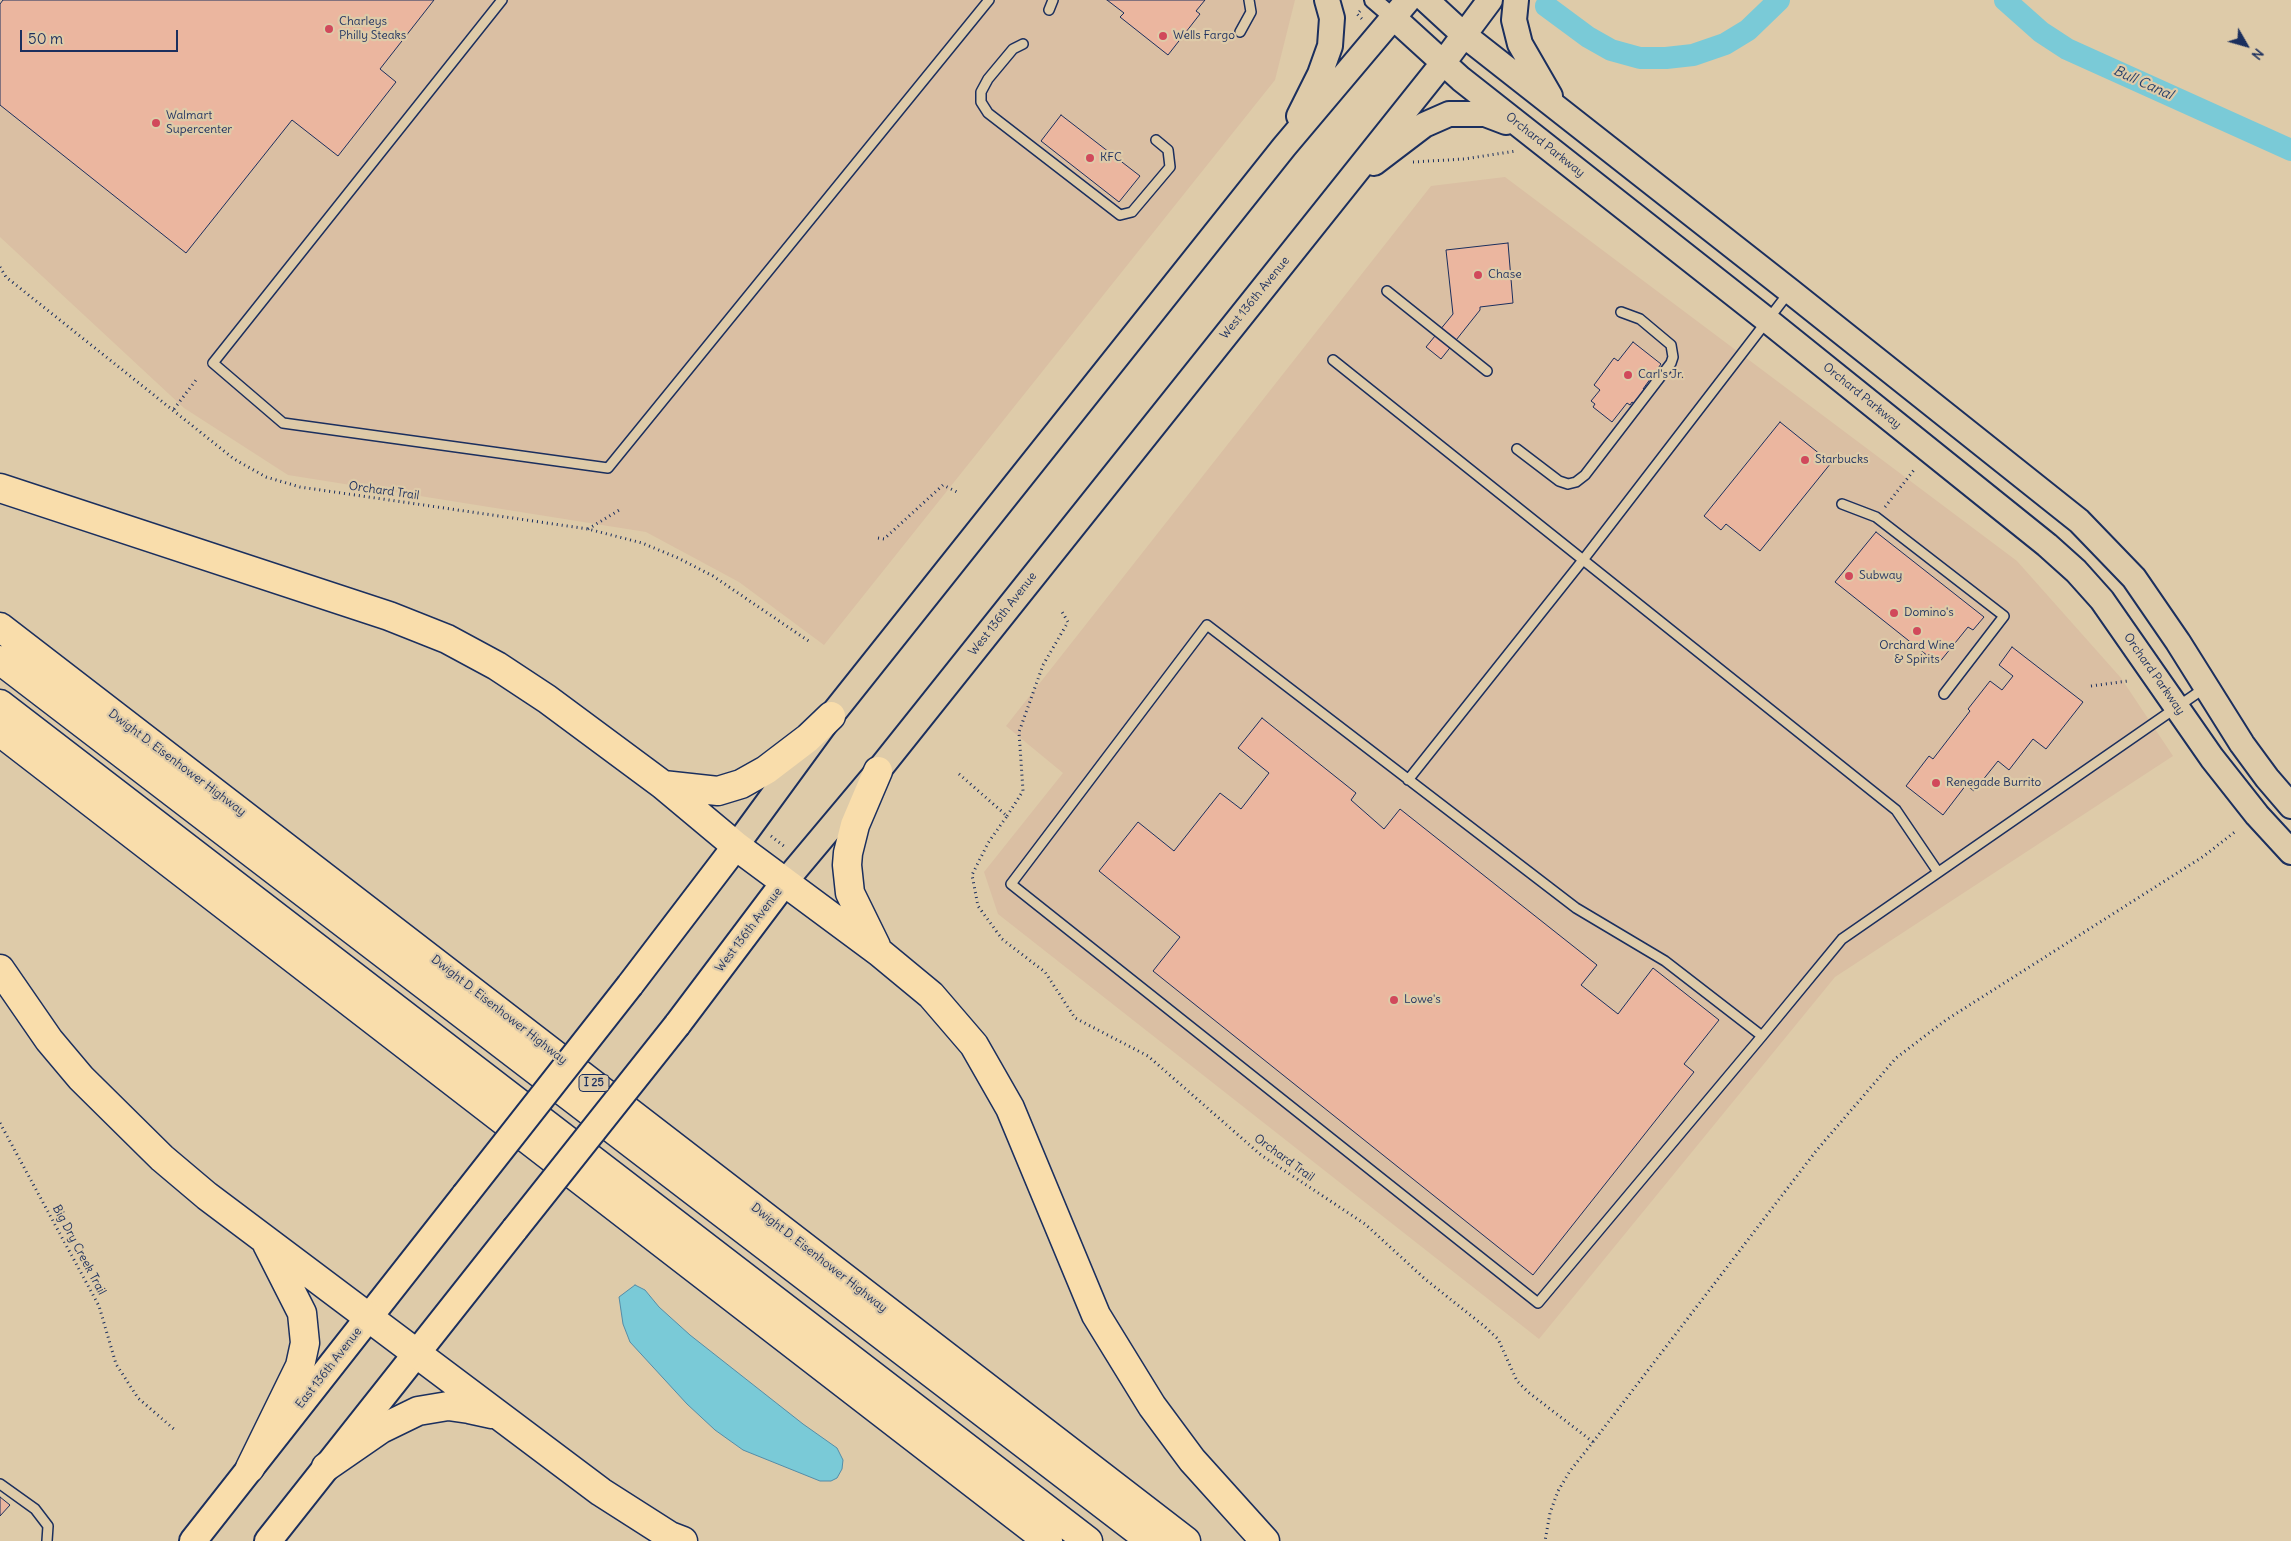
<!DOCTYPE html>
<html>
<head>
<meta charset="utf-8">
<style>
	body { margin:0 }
	#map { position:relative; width:2291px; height:1541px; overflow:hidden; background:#decba9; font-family:Delius,sans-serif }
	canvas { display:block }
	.north { position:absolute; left:2221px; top:20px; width:50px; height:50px; -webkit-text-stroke:4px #decba9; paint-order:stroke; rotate:128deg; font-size:14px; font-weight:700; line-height:20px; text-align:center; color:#1b2f5e }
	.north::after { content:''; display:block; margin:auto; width:18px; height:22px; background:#1b2f5e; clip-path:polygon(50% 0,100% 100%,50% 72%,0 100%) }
	.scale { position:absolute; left:20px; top:30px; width:158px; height:22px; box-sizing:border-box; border:2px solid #1b2f5e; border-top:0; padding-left:6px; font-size:15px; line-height:18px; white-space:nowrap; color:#1b2f5e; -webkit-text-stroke:4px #decba9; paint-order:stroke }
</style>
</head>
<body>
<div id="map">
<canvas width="2291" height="1541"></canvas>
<div class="north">N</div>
<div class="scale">50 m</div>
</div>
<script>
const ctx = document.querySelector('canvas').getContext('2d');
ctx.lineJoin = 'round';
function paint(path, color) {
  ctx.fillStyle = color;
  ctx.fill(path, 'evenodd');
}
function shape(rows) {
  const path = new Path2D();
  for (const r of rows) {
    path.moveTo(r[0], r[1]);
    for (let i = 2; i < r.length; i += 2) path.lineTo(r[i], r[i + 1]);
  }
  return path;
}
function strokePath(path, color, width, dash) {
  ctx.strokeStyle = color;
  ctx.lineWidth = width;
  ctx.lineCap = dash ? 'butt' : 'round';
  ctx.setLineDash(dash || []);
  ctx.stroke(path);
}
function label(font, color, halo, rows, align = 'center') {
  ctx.font = font + ' Delius,sans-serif';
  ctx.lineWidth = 4.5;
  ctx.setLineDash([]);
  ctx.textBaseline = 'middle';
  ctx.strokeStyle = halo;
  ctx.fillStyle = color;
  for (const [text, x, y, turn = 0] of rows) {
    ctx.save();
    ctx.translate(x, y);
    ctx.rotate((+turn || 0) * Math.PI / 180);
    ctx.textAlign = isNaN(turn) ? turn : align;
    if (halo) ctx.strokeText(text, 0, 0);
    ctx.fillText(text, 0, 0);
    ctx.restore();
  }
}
paint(shape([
	[0,0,1295,0,1275,80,824,645,739,582,646,532,288,475,184,408,0,237],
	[1505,177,2017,561,2121,678,2173,756,1835,977,1539,1339,998,914,984,872,1063,773,1006,726,1431,186]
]), '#dabfa3');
const water = shape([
	[635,1285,645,1290,659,1307,690,1335,803,1424,837,1448,843,1460,842,1469,837,1478,831,1481,820,1481,743,1450,715,1430,687,1404,630,1342,623,1324,619,1297,635,1285]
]);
paint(water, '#7acad7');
strokePath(water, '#548ca7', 1);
strokePath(shape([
	[2005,0,2041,32,2067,49,2291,150],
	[1546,6,1588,37,1611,50,1640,58,1666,58,1693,55,1725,44,1748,30,1779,0]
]), '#7acad7', 22);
const building = shape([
	[3,0,434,0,380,69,396,82,338,156,292,120,186,253,0,105,0,4,3,0],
	[1107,0,1205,0,1196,11,1200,14,1168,55,1120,17,1124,13,1107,0],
	[1061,115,1140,176,1119,202,1041,141,1061,115],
	[1508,243,1513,303,1480,307,1480,310,1441,359,1426,347,1453,314,1446,250,1508,243],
	[1633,342,1661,364,1643,389,1646,391,1635,404,1632,402,1630,405,1627,403,1612,422,1593,407,1595,404,1591,401,1600,390,1594,385,1614,358,1618,361,1633,342],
	[1780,422,1831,463,1760,551,1726,524,1721,530,1704,516,1780,422],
	[1876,532,1984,617,1973,630,1968,627,1938,664,1835,582,1876,532],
	[2012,647,2083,702,2046,749,2033,739,2009,770,1998,761,1974,791,1966,785,1943,815,1906,786,1929,756,1933,759,1970,711,1968,709,1990,681,2002,690,2013,676,1999,665,2012,647],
	[1262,718,1356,793,1351,800,1384,829,1400,809,1597,965,1581,985,1618,1014,1653,968,1719,1020,1684,1064,1694,1072,1533,1275,1153,971,1180,937,1099,871,1138,822,1174,851,1220,793,1241,809,1269,773,1238,748,1262,718],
	[0,1497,10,1505,0,1516,0,1497]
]);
paint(building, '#ebb69f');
strokePath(building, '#1b2f5e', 1);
const lane = shape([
	[502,0,213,363,283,423,608,468,989,0],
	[1049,10,1053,0],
	[1240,32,1251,12,1249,0],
	[1023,44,1013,49,988,79,981,92,981,102,988,113,1120,215,1132,212,1170,167,1168,150,1156,140],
	[1387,291,1487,371],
	[1333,360,1896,810,1938,872],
	[1517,449,1559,481,1568,484,1576,482,1585,475,1671,363,1673,357,1671,345,1640,319,1621,312],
	[1842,504,1876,517,2004,616,1944,694],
	[1408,780,1583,560,1790,291],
	[1762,1036,1665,961,1576,908,1207,625,1011,884,1538,1303,1762,1036,1842,939,2206,687],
	[0,1484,35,1509,48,1526,47,1541]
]);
const street = shape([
	[1373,0,1394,18]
]);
const secondary = shape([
	[1426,0,1464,35,1790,291,2079,521,2134,578,2178,642,2242,744,2267,778,2291,806],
	[1516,0,1514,20,1520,44,1550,96],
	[1394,18,1461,79,1767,320,2047,545,2076,571,2102,600,2212,758,2257,815,2291,852],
	[1299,116,1320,74,1330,46,1332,18,1327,0],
	[1374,163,1424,125,1449,114,1485,114,1506,122],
	[736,846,831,716,1284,147,1408,0],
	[784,883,878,771,1443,63,1490,0]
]);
const primary = shape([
	[630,985,736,846],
	[677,1025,784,883],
	[193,1541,465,1195],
	[268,1541,515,1229]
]);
const highway = shape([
	[0,488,389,616,447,639,497,666,547,699,663,785,736,846,879,952,931,995,974,1045,1010,1108,1096,1315,1152,1406,1192,1460,1265,1541],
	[0,627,1186,1541],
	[0,660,1151,1541],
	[0,704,1088,1541],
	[0,732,1048,1541],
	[663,785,718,791,741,784,766,770,808,738,831,716],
	[876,946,850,893,847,865,848,853,855,825,878,771],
	[0,969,49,1040,81,1078,162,1158,207,1196,601,1492,670,1536,683,1541],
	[326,1467,381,1429,418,1411,448,1406,469,1409,492,1414],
	[250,1468,300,1366,305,1343,302,1313,267,1244]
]);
strokePath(lane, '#1b2f5e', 12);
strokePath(street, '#1b2f5e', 20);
strokePath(secondary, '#1b2f5e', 28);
strokePath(primary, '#1b2f5e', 30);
strokePath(highway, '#1b2f5e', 31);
strokePath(shape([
	[1360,11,1357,14,1362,19],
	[1413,162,1464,159,1516,151],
	[0,267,6,277,234,459,266,477,300,487,588,529,642,543,678,558,713,576,810,642],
	[174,409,196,380],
	[1885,507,1914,470],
	[588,529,621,509],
	[878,538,884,539,943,485,957,492],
	[2091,686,2128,681],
	[959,774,1007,816,988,843,972,875,978,906,1002,939,1045,972,1075,1018,1148,1056,1261,1155,1365,1224,1425,1279,1484,1326,1498,1339,1517,1381,1528,1392,1593,1442,1570,1471,1558,1491,1550,1513,1545,1541],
	[1007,816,1023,791,1019,732,1043,665,1068,622,1061,610],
	[771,836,785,847],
	[0,1123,99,1306,116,1364,138,1398,175,1430],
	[1593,1442,1816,1151,1896,1058,1946,1020,2204,856,2236,831]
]), '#1b2f5e', 3, [1, 4]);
strokePath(lane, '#decba9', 9);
strokePath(street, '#decba9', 16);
strokePath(secondary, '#decba9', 24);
strokePath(primary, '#f9ddab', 26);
strokePath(highway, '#f9ddab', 28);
const primaryBridge = shape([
	[465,1195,630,985],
	[515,1229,677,1025]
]);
strokePath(primaryBridge, '#1b2f5e', 30, []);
strokePath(primaryBridge, '#f9ddab', 26);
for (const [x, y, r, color] of [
	[329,29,5,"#d1495b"],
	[1163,36,5,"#d1495b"],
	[156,123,5,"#d1495b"],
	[1090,158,5,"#d1495b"],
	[1478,275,5,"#d1495b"],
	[1628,375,5,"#d1495b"],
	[1805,460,5,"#d1495b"],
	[1849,576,5,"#d1495b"],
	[1894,613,5,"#d1495b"],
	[1917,631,5,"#d1495b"],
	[1936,783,5,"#d1495b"],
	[1394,1000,5,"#d1495b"]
]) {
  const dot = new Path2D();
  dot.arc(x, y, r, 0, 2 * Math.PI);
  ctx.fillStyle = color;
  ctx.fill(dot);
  strokePath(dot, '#decba9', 2);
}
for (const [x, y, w] of [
	[594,1083,30]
]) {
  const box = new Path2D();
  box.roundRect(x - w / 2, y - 8.5, w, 17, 4);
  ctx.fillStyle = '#decba9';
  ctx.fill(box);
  strokePath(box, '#1b2f5e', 1);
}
label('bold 11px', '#1b2f5e', null, [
	["I 25",594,1083]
]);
label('12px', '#1b2f5e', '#decba9', [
	["Charleys",339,22],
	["Philly Steaks",339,36],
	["Wells Fargo",1173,36],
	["Walmart",166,116],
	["Supercenter",166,130],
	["KFC",1100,158],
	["Chase",1488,275],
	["Carl's Jr.",1638,375],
	["Starbucks",1815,460],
	["Subway",1859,576],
	["Domino's",1904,613],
	["Orchard Wine",1917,646,"center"],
	["& Spirits",1917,660,"center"],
	["Renegade Burrito",1946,783],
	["Lowe's",1404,1000]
], 'left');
label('12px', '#1b2f5e', '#decba9', [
	["Orchard Parkway",1545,145,38],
	["West 136th Avenue",1255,298,-51],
	["Orchard Parkway",1862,396,39],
	["Orchard Trail",384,491,8],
	["West 136th Avenue",1003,614,-52],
	["Orchard Parkway",2154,674,55],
	["Dwight D. Eisenhower Highway",177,763,37],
	["West 136th Avenue",749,930,-53],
	["Dwight D. Eisenhower Highway",499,1010,38],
	["Orchard Trail",1284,1158,36],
	["Big Dry Creek Trail",79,1250,62],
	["Dwight D. Eisenhower Highway",819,1258,38],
	["East 136th Avenue",329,1368,-52]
]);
label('italic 14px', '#243e6a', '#decba9', [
	["Bull Canal",2143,83,24]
]);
</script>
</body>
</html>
